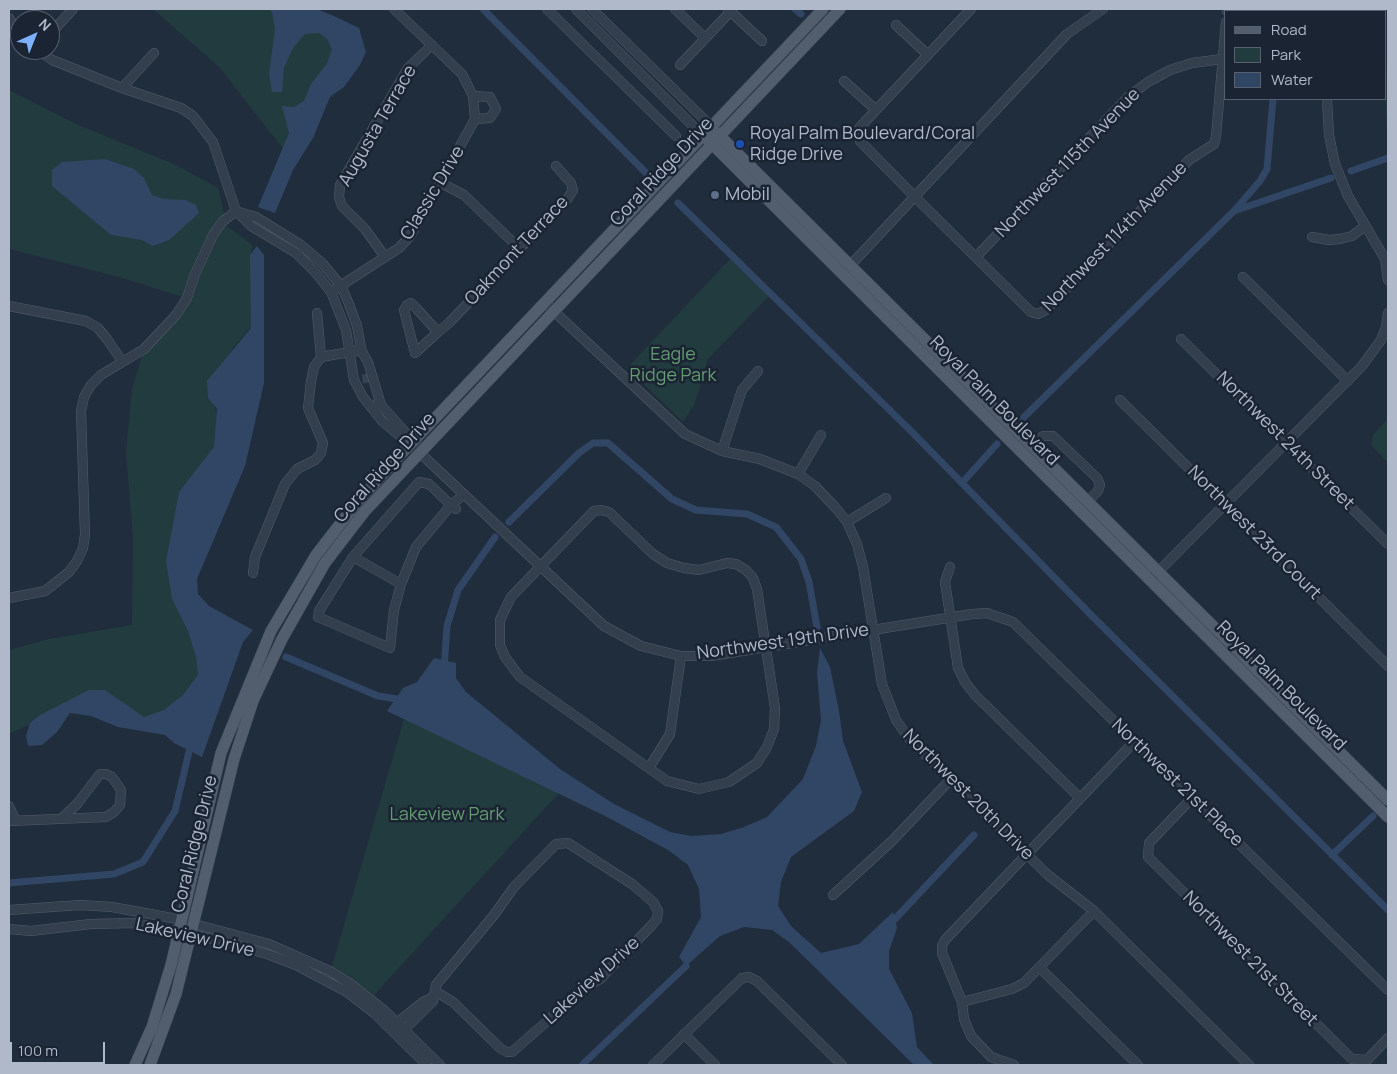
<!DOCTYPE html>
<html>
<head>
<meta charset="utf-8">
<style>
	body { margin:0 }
	#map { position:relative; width:1397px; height:1074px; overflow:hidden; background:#202d3d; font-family:Manrope,sans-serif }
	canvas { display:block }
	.frame { position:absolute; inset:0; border:10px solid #afb9c9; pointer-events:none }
	.legend { position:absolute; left:1224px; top:10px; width:162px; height:90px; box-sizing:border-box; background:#1a2432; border:1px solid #56606e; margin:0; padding:6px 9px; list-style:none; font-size:15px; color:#afb9c9 }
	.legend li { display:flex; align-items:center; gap:10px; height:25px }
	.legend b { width:25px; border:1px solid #56606e }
	.north { position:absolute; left:10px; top:10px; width:50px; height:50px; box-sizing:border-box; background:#1a2432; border:1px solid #56606e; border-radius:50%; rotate:44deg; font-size:14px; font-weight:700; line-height:20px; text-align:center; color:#afb9c9 }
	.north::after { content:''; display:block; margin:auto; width:18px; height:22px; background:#7fb0ff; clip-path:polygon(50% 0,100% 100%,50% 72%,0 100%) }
	.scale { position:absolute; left:10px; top:1042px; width:95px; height:22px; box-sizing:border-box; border:2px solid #afb9c9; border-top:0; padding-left:6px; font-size:15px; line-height:18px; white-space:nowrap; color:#afb9c9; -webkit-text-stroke:4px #1a2432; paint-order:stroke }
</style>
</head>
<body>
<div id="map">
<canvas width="1397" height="1074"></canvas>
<div class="frame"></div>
<ul class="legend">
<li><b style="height:6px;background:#525e6e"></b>Road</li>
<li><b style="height:14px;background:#223b3e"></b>Park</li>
<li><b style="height:14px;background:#314664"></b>Water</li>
</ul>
<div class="north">N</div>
<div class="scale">100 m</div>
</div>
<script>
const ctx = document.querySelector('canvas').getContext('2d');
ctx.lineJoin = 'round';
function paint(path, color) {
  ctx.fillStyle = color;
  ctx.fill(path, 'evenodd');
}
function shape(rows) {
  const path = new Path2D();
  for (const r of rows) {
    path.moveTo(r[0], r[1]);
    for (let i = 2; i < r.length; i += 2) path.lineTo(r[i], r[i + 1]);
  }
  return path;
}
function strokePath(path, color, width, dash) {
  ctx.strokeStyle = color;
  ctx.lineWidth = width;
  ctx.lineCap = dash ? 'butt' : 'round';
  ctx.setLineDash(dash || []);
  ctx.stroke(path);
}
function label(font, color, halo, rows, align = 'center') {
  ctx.font = font + ' Manrope,sans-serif';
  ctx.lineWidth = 5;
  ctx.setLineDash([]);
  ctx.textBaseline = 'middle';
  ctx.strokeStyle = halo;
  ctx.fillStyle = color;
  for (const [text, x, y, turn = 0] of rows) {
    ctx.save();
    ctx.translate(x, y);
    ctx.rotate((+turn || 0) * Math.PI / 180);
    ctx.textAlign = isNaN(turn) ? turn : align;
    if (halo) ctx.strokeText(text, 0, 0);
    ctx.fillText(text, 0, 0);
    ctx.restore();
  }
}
paint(shape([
	[153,9,298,9,344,53,288,155,219,67],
	[1388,38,1388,144,1385,99],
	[9,90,76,124,176,165,218,188,224,213,222,222,252,245,251,327,233,348,221,367,209,381,226,455,179,603,221,680,162,722,66,708,9,734,9,650,49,639,132,625,133,539,126,452,132,389,143,352,186,298,119,277,9,249],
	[730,259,769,296,708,359,695,403,683,422,627,368],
	[1388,419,1388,463,1371,445,1373,435],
	[404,719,559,793,374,995,332,966]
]), '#223b3e');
paint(shape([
	[268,9,317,9,336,17,359,28,366,52,360,65,344,87,330,97,313,138,293,170,275,213,258,207,289,133,282,106,294,107,304,101,311,84,327,63,332,50,328,40,319,33,305,34,293,48,284,68,282,92,272,92,269,74,275,29,272,12],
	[105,159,134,169,144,178,152,195,164,199,186,200,196,205,199,213,169,240,153,246,142,240,111,235,52,186,52,170,62,162],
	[257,246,264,255,264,383,245,466,197,579,198,594,209,606,253,630,243,642,202,757,174,743,165,735,118,727,91,716,70,713,57,732,42,745,28,746,26,736,30,723,40,715,89,690,105,690,144,717,164,710,183,695,198,675,196,657,188,631,172,599,166,561,179,492,214,447,217,409,208,398,207,381,251,328,250,255],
	[820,648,830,667,839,711,843,741,862,792,854,811,791,857,781,882,778,906,791,926,821,953,859,944,893,912,897,928,889,951,889,969,912,1013,917,1047,934,1065,914,1065,789,942,772,930,744,927,720,936,686,966,679,957,701,917,699,889,688,865,668,850,605,816,387,711,403,688,417,682,434,658,456,663,456,678,466,692,560,769,614,804,670,832,691,836,721,834,744,827,767,817,803,779,816,746,821,720,817,673]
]), '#314664');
strokePath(shape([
	[483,9,649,176],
	[795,9,801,14],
	[1281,11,1281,9],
	[1351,171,1388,158],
	[678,203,913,433,1093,617,1388,910],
	[1234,211,1331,178],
	[1022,419,1234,211,1260,181,1267,169,1273,99],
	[962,483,997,444],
	[509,522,579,453,593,443,608,443,672,499,696,510,747,514,776,527,801,559,809,582,817,627],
	[286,657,378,696,404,700],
	[444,669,447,626,458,590,495,537],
	[1332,855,1373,816],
	[9,883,114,874,143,862,175,811,191,743],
	[895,919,974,835],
	[582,1065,686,966]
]), '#314664', 7);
strokePath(shape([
	[366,374,368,385]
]), '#354252', 9, [9, 4.5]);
const minor = shape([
	[547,9,676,136],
	[576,9,703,136],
	[592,9,712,127],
	[675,9,705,38],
	[728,9,762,41],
	[971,9,860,127,858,134,860,141,914,196,1031,312,1038,314,1046,310,1189,160,1214,144,1216,136,1226,22],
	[1227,11,1227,9],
	[1334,11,1334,9],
	[9,18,20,34],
	[896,25,928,55],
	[50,34,73,9],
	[38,50,52,60,122,88,181,108,193,116,213,142,236,211,251,226,296,253,315,272,331,292,346,330,354,380,363,397,382,421,420,453,604,626,641,646,681,656,711,656,972,614,987,613,1013,622,1388,990],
	[680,65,731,11],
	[844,81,876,110],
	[122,88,154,53],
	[473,96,490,97,496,109,490,118,475,119],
	[1327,99,1329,135,1335,164,1348,196,1385,259,1388,280],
	[441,183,464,195,520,249],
	[239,212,256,217,301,245,322,263,341,286,349,304,357,326,362,353],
	[1312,237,1329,240,1340,239,1352,236,1365,226],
	[385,257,365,229,342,206,339,197,340,185,408,68,432,45],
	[976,257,1128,97,1148,82,1170,70,1192,63,1222,59],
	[846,270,1067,34,1103,9],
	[1243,277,1348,381],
	[331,292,399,248,411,235,475,119,473,96,462,74,394,9],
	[545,303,685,434,722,451,760,459,798,474,815,486,835,507,847,522,857,544,863,567,882,684,896,720,910,740,1048,875,1094,911,1249,1065],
	[9,306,86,321,98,328,107,339,122,361],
	[317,313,321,357],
	[438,332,415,353,404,310,407,305,411,303,416,308,438,332,449,323,568,198,573,190,571,183,556,166],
	[1181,339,1388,544],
	[1120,400,1388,666],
	[378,402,416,444],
	[1032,448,1043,436,1053,436,1097,478,1100,485,1098,491,1087,502],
	[722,451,742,390,758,371],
	[798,474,821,435],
	[456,509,451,505,429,484,419,482,353,557,319,611,318,617,390,648,394,610,401,584,416,547,451,505,463,495],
	[601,510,609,512,653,554,667,563,684,568,699,570,727,563,736,564,746,570,753,578,757,589,775,708,774,729,767,747,757,763,729,782,699,789,667,781,520,677,505,657,500,645,500,620,511,597,594,511,601,510],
	[847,522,886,498],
	[353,557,401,584],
	[950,567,945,582,958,668,965,682,975,695,1080,798],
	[253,573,255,557,285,484,297,469,315,460,321,453,323,443,308,408,311,381,314,367,321,357,361,350,368,362,381,405],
	[1155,575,1362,366,1381,340,1386,327,1388,313],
	[9,598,45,591,69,572,77,561,83,548,85,535,81,411,84,397,91,385,101,375,144,349,176,315,187,298,195,274,213,235,222,222,236,211],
	[649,768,670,734,681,656],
	[1192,798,1149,843,1148,857,1352,1059,1367,1060,1388,1038],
	[9,806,16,821],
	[9,821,106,817,114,812,120,805,121,790,112,777,106,774,100,774,77,804,61,819],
	[833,895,892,841,950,780],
	[9,910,80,905,112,907,172,918,269,944,330,971,352,985,385,1011,440,1065],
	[9,929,31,931,91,924,134,923,200,936,267,954,296,965,347,992,374,1013,427,1065],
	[1040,968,1138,1065],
	[962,1002,1012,989,1024,983,1094,911],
	[393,1026,423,1002,433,997],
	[684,1034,715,1065],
	[398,1036,433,1001,436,985,494,915,514,887,556,844,568,843,632,884,653,902,658,911,657,919,651,926,600,979,585,988,512,1052,507,1052,500,1048,453,1002,435,991],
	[653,1065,742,978,749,977,757,981,842,1065],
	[1014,1065,991,1057,971,1036,964,1019,962,1002,942,953,942,946,945,940,1134,742]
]);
const major = shape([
	[716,132,1388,800],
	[707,139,1388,817],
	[135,1065,152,1027,171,965,221,753,271,631,316,555,358,501,403,452,823,9],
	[150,1065,176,994,234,759,253,701,282,639,325,563,365,511,840,9]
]);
strokePath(minor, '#525c6b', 10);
strokePath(major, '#3d4856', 12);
strokePath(minor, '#343f4d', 9);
strokePath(major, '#525e6e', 11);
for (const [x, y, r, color] of [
	[740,144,5,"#1a4fb4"],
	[715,195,5,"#5c6f8a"]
]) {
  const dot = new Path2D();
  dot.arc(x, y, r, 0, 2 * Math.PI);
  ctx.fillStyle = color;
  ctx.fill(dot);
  strokePath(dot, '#1a2432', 2);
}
label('18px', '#afb9c9', '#1a2432', [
	["Augusta Terrace",378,126,-60],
	["Northwest 115th Avenue",1068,163,-46],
	["Coral Ridge Drive",662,172,-47],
	["Classic Drive",433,193,-59],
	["Northwest 114th Avenue",1115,237,-46],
	["Oakmont Terrace",517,251,-47],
	["Royal Palm Boulevard",994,401,45],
	["Northwest 24th Street",1285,441,45],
	["Coral Ridge Drive",385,468,-48],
	["Northwest 23rd Court",1254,533,45],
	["Northwest 19th Drive",783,642,-8],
	["Royal Palm Boulevard",1281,686,45],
	["Northwest 21st Place",1177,783,44],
	["Northwest 20th Drive",968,795,45],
	["Coral Ridge Drive",195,844,-76],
	["Lakeview Drive",195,938,13],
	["Northwest 21st Street",1250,959,45],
	["Lakeview Drive",592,981,-42]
]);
label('18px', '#afb9c9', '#1a2432', [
	["Royal Palm Boulevard/Coral",750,134],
	["Ridge Drive",750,155],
	["Mobil",725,195]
], 'left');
label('18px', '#649c71', '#1a2432', [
	["Eagle",673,355],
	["Ridge Park",673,376],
	["Lakeview Park",447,815]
]);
</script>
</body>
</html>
